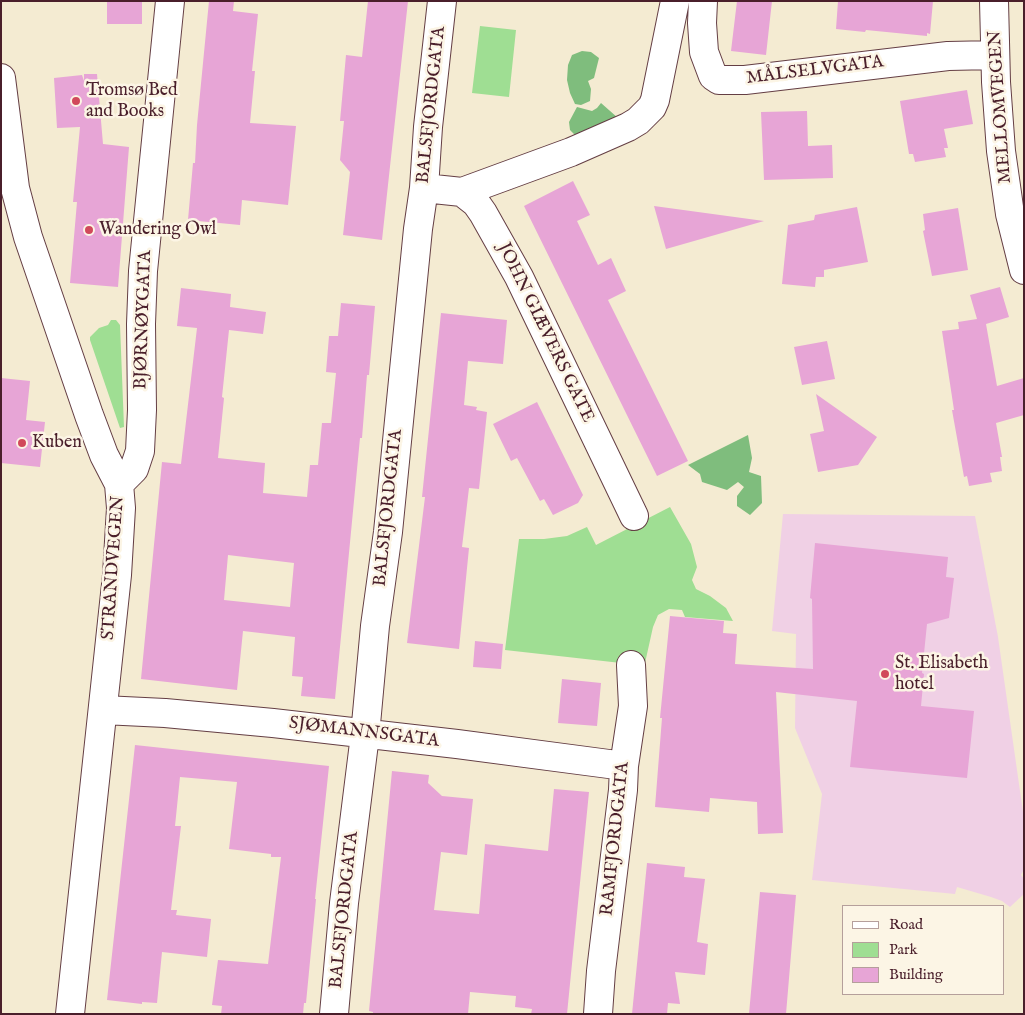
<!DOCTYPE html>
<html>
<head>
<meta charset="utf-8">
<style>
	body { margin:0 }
	#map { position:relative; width:1025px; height:1015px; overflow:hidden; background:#f4ebd2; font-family:"IM FELL English",serif }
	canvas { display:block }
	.frame { position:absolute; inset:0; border:2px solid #4a1f2b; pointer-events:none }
	.legend { position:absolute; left:842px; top:905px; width:162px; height:90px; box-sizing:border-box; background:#fcf5e5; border:1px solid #b59f9b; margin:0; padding:6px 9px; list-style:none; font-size:15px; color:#4a1f2b }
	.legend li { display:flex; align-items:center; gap:10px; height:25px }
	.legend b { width:25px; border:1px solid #b59f9b }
</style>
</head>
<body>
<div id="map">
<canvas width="1025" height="1015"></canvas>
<div class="frame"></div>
<ul class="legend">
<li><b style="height:6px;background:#fff"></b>Road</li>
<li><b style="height:14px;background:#9fde93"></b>Park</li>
<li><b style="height:14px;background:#e7a5d6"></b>Building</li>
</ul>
</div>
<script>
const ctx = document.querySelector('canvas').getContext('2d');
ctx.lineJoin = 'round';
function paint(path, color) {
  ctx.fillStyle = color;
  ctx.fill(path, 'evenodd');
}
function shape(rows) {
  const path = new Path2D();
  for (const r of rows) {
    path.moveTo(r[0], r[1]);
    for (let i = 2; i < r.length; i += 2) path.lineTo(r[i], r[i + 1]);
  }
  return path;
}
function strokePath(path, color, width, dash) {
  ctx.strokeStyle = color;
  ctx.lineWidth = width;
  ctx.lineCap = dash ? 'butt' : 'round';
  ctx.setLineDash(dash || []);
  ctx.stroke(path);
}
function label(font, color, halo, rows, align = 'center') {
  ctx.font = font + ' "IM FELL English",serif';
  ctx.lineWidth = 5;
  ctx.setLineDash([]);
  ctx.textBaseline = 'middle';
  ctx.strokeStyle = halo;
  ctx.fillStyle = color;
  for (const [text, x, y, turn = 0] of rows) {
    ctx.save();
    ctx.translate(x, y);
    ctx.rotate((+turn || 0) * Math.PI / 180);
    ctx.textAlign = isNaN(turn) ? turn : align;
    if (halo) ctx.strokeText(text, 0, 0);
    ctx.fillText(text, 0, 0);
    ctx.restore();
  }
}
paint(shape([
	[783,514,975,516,998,637,1024,819,1024,869,1021,875,1024,879,1024,894,1010,907,1002,901,991,897,957,887,955,894,812,880,822,794,795,728,796,634,772,631]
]), '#f0d0e5');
paint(shape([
	[480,26,516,30,509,97,472,93],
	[111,320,116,320,120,325,124,427,120,428,90,340,90,337,99,328,108,325],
	[670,507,691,544,697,567,692,580,696,589,710,596,726,608,733,621,685,617,682,610,669,609,658,615,653,627,643,672,621,663,505,650,519,539,544,539,567,536,587,527,596,545]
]), '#9fde93');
paint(shape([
	[582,51,591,52,599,58,594,78,588,81,591,89,590,101,581,105,575,104,570,93,567,80,568,65,572,55],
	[601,103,618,118,576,136,570,130,569,122,577,107,592,111,597,108],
	[748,435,752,458,749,472,761,476,762,503,750,515,737,506,737,496,744,487,738,482,727,490,702,482,700,474,688,465]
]), '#7fbd7d');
paint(shape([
	[107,1,142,1,142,24,107,24],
	[209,1,234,1,233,11,258,14,252,71,255,71,250,123,296,126,288,205,242,200,240,225,188,220,193,163,195,163,197,125],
	[368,1,408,1,382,240,343,235,350,172,340,160,344,121,340,121,346,55,362,57],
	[737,1,772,1,766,55,731,51],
	[838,1,933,1,930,34,927,33,927,36,866,30,865,32,836,29],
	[84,74,97,74,103,144,129,147,118,287,70,283,77,202,73,202,80,127,57,128,54,78,82,75,84,81],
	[967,90,973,124,944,129,948,148,944,148,946,157,915,162,913,154,909,154,900,101],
	[807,111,808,146,832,145,833,178,764,180,761,112],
	[573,181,590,215,577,221,598,265,611,258,626,291,608,300,688,461,657,476,524,206],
	[654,206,764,221,666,249],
	[857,207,868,262,824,270,824,277,816,277,815,287,782,284,788,225,814,220,815,215],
	[958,208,968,270,932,276,923,231,925,230,923,214],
	[1000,287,1009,317,986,324,997,386,1024,378,1024,415,996,423,1002,457,1000,457,1002,471,990,473,992,482,969,486,967,476,964,477,952,410,954,410,942,331,959,329,958,322,977,319,970,295],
	[181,288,231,294,230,307,266,312,263,334,229,330,222,397,224,398,218,458,265,463,263,493,307,497,310,465,318,465,322,423,331,423,336,373,326,372,329,336,338,336,341,303,375,306,369,375,367,375,362,438,360,438,335,699,301,696,303,677,292,676,295,637,243,631,237,690,141,679,162,462,181,464,197,328,177,326],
	[228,555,294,563,290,607,224,600],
	[441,313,507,320,503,364,468,361,464,405,477,407,476,410,487,412,479,489,469,488,462,547,469,548,459,649,407,643,425,497,422,497],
	[827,341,835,379,802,385,794,347],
	[1,378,30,381,26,420,45,422,40,467,1,463],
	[816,394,877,437,858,465,818,472,810,434,824,431],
	[537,402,583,495,578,503,553,515,544,499,540,501,517,458,511,461,493,424],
	[815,543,948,557,946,577,954,578,949,618,927,624,922,673,924,674,921,706,974,711,967,778,850,767,857,701,776,692,783,833,758,834,757,802,710,798,709,812,655,807,662,718,660,718,670,616,724,621,723,633,737,634,735,664,813,669,812,599,810,598],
	[475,641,503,644,501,669,473,667],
	[562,679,601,683,597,726,558,723],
	[135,745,329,766,315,899,316,899,306,1003,304,1003,303,1014,221,1014,222,1006,212,1005,218,960,268,964,281,857,271,857,271,854,229,849,237,782,180,777,175,826,181,826,171,910,177,910,176,915,211,919,207,957,162,952,157,1003,142,1002,142,1004,107,1000],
	[392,771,429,775,428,783,442,796,473,799,467,855,441,852,434,910,479,914,485,844,548,851,554,789,589,792,567,1014,531,1014,532,1009,515,1007,516,996,470,992,468,1014,373,1014,373,1012,369,1011],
	[647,863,685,867,684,877,705,879,697,942,708,944,705,975,675,972,680,1004,668,1003,667,1014,632,1014],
	[760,892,796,895,786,1014,749,1014]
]), '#e7a5d6');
const minor = shape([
	[703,1,702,23,704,52,713,76,719,80,745,80,948,56,995,55],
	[994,1,996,82,1001,151,1010,214,1024,270],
	[1,78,15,188,28,237,89,415,104,455,119,484,121,508,117,575,70,1014],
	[424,188,462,192,476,203,483,213,519,277,634,516],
	[462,192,571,152,628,127,638,121,652,107,655,100,675,1],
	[119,484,134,469,140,451,142,410,141,324,143,271,170,1],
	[103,710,165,713,273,723,457,744,624,766],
	[334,1014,344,903,365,735,375,626,388,532,418,229,424,188,428,127,442,1],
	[598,1014,601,971,623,790,624,766,633,706,631,665]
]);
strokePath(minor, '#643e44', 30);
strokePath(minor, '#fff', 28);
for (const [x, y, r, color] of [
	[76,101,5,"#d1495b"],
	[89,230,5,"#d1495b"],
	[22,443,5,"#d1495b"],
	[885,674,5,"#d1495b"]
]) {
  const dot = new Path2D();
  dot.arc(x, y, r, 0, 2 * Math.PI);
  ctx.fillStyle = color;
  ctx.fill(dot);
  strokePath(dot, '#fcf5e5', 2);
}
label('18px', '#4a1f2b', '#fcf5e5', [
	["MÅLSELVGATA",815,71,-7],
	["BALSFJORDGATA",432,105,-84],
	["MELLOMVEGEN",1001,107,-94],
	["BJØRNØYGATA",144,320,-88],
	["JOHN GIÆVERS GATE",545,333,64],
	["BALSFJORDGATA",389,508,-84],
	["STRANDVEGEN",114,568,-86],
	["SJØMANNSGATA",364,733,7],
	["RAMFJORDGATA",616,839,-84],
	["BALSFJORDGATA",345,910,-84]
]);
label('18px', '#4a1f2b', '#fcf5e5', [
	["Tromsø Bed",86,91],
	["and Books",86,112],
	["Wandering Owl",99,230],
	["Kuben",32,443],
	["St. Elisabeth",895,664],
	["hotel",895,685]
], 'left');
</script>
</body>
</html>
